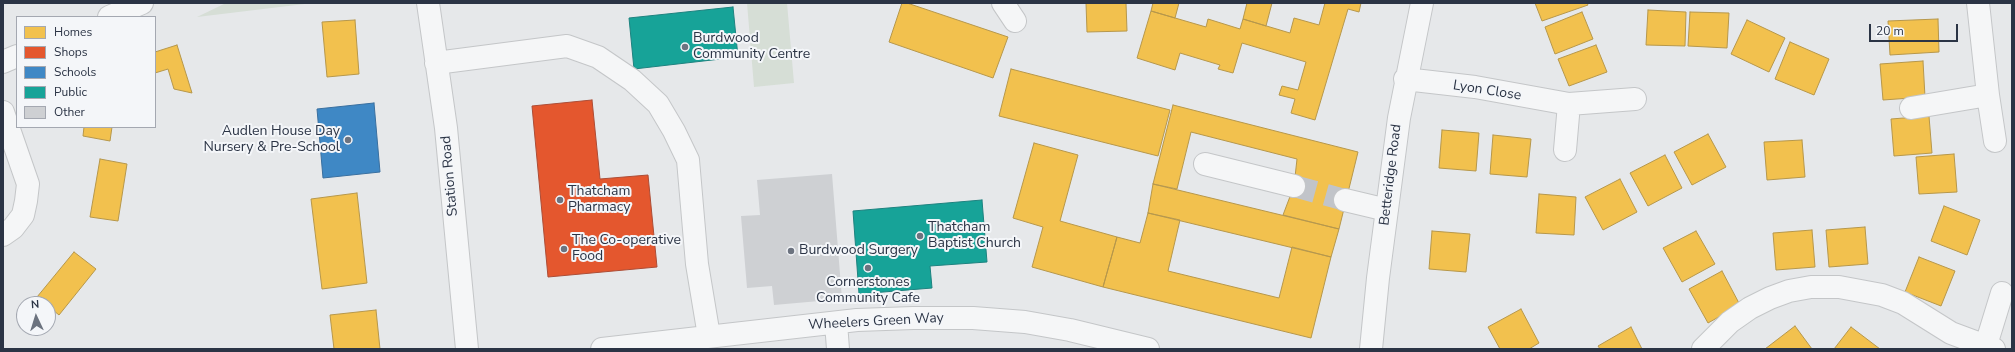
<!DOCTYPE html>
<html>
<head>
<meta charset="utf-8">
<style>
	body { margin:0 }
	#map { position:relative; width:2015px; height:352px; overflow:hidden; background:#e6e8ea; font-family:"Nunito Sans",sans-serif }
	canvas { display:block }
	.frame { position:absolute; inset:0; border:4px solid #2b3445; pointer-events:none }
	.legend { position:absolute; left:16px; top:16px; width:140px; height:112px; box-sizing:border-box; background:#f4f6f9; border:1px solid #a4a8b1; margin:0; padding:5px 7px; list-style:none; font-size:12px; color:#2b3445 }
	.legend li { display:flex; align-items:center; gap:8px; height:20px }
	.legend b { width:20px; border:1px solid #a4a8b1 }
	.north { position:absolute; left:16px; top:296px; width:40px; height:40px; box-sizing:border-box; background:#f4f6f9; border:1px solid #a4a8b1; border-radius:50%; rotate:356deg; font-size:11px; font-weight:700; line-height:16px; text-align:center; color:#2b3445 }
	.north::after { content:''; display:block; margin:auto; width:14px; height:18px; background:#6c737f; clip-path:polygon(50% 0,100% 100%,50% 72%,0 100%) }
	.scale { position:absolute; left:1869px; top:24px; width:89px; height:18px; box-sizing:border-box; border:2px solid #2b3445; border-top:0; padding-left:5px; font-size:12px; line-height:14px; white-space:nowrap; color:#2b3445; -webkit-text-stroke:3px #f4f6f9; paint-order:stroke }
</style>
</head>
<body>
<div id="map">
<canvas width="2015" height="352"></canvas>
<div class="frame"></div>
<ul class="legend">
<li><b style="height:11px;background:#f2c14e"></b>Homes</li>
<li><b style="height:11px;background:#e4572e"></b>Shops</li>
<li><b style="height:11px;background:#3f88c5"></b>Schools</li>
<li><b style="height:11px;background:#17a398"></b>Public</li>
<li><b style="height:11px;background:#ced0d3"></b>Other</li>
</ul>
<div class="north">N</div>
<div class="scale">20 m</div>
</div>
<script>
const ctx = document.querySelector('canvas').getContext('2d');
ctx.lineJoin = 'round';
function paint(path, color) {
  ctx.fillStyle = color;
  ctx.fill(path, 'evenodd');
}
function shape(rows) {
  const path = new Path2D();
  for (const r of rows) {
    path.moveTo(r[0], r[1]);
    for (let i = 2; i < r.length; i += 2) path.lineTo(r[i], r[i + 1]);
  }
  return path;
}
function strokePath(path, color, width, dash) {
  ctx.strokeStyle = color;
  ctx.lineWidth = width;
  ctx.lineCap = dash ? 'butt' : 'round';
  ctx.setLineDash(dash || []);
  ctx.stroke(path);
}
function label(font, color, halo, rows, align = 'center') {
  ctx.font = font + ' "Nunito Sans",sans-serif';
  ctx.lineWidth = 4;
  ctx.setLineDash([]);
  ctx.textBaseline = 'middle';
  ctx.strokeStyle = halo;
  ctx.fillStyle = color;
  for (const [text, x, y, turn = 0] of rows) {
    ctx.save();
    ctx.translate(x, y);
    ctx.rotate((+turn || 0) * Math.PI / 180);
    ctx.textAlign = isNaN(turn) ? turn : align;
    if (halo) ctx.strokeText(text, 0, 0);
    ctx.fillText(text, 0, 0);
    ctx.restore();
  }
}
paint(shape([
	[226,3,313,3,197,17],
	[747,3,787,3,794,83,754,87]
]), '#d6ded6');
const homes = shape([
	[902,3,907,3,1008,37,993,78,889,42,902,3],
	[1086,3,1126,3,1127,31,1087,32,1086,3],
	[1153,3,1179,3,1175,18,1151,11,1153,3],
	[1247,3,1272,3,1266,26,1243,19,1247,3],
	[1325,3,1361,3,1359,12,1348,9,1315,120,1291,113,1295,99,1279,95,1282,86,1298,90,1306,62,1242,43,1233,73,1218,69,1220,65,1180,53,1175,70,1137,58,1151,11,1206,27,1208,19,1240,29,1243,19,1290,33,1294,18,1319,25,1325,3],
	[1535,3,1587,3,1588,5,1542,21,1535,3],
	[1648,10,1686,12,1685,46,1646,45,1648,10],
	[1582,12,1593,39,1555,54,1545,27,1582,12],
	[1690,12,1729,13,1727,48,1688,46,1690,12],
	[1938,19,1939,52,1890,55,1888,21,1938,19],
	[355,20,359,74,327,77,322,22,355,20],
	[1747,20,1785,38,1769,72,1731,54,1747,20],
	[1790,42,1829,59,1814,95,1775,79,1790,42],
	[177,45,192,93,174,89,168,69,155,73,155,52,177,45],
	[1596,45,1607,72,1569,86,1558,59,1596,45],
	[1923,61,1925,97,1883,100,1880,64,1923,61],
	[1011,69,1170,110,1158,156,999,116,1011,69],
	[1173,105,1358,152,1339,229,1283,215,1294,186,1297,159,1191,132,1177,189,1153,184,1173,105],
	[1929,116,1932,153,1894,156,1891,119,1929,116],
	[84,127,112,127,110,141,83,136,84,127],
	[1442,130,1479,133,1476,171,1439,168,1442,130],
	[1708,134,1726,167,1692,185,1674,152,1708,134],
	[1493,135,1531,139,1527,177,1490,174,1493,135],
	[1802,140,1805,177,1767,180,1764,142,1802,140],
	[1034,143,1078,155,1060,221,1117,237,1103,287,1032,267,1043,227,1013,218,1034,143],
	[1954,154,1957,192,1919,194,1916,157,1954,154],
	[1665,155,1682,188,1648,206,1630,173,1665,155],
	[100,159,127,164,118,221,90,217,100,159],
	[1620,179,1637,212,1603,230,1585,197,1620,179],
	[1153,184,1339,229,1331,257,1148,213,1153,184],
	[357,193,367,283,322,289,311,199,357,193],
	[1539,194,1576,197,1574,235,1536,233,1539,194],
	[1944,206,1980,220,1967,255,1931,241,1944,206],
	[1148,213,1180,220,1168,271,1279,298,1292,247,1331,257,1311,338,1103,287,1117,237,1140,243,1148,213],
	[1865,227,1868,264,1829,267,1826,230,1865,227],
	[1812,230,1815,267,1776,270,1773,233,1812,230],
	[1432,231,1470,234,1466,272,1429,269,1432,231],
	[1696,231,1715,264,1682,282,1663,248,1696,231],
	[74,252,96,269,59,315,48,306,48,304,45,304,37,297,74,252],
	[1919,257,1955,271,1941,306,1905,292,1919,257],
	[1722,271,1740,305,1708,323,1689,289,1722,271],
	[1521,309,1539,343,1529,349,1500,349,1488,327,1521,309],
	[376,310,380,349,334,349,330,315,376,310],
	[1795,326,1812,349,1765,349,1795,326],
	[1631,327,1642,349,1600,349,1598,346,1631,327],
	[1851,327,1880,349,1834,349,1851,327]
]);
paint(homes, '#f2c14e');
strokePath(homes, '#b6974b', 1);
const shops = shape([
	[592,100,600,179,648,175,657,267,548,277,532,106,592,100]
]);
paint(shops, '#e4572e');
strokePath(shops, '#ac4c35', 1);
const schools = shape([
	[374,103,380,172,323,178,317,109,374,103]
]);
paint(schools, '#3f88c5');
strokePath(schools, '#396f9f', 1);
const public = shape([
	[733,7,738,57,634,69,629,18,733,7],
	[982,200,987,262,930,266,932,288,859,294,853,211,982,200]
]);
paint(public, '#17a398');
strokePath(public, '#1d827f', 1);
paint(shape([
	[832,174,842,299,774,305,772,286,747,288,741,216,760,215,757,180]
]), '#ced0d3');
strokePath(shape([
	[1294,186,1345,200]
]), '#c1c4c9', 22, [22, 11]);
const minor = shape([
	[428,3,446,128,467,349],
	[1003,3,1015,21],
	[1978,3,1988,95,1995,141],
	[109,17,142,3],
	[3,62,17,56],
	[436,63,567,46,598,57,632,80,658,104,674,131,688,160,697,264,709,336],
	[1405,79,1475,87,1569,104,1635,99],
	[1911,108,1988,95],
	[3,112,28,184,26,201,23,215,13,228,3,235],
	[1565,150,1569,104],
	[1205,164,1294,186],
	[1345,200,1387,210],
	[836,323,838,349],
	[1986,345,2002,293],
	[602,349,857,320,913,318,973,318,1025,322,1070,330,1148,349],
	[1371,349,1378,278,1399,118,1422,3],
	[1703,349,1730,322,1750,308,1770,298,1789,291,1811,287,1839,287,1882,295,1903,303,1951,333,1994,349]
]);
strokePath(minor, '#c4c6c8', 24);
strokePath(minor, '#f5f6f7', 22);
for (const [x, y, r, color] of [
	[685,47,4,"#6c737f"],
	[348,140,4,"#6c737f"],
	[560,200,4,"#6c737f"],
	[920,236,4,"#6c737f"],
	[564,249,4,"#6c737f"],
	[791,251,4,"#6c737f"],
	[868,268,4,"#6c737f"]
]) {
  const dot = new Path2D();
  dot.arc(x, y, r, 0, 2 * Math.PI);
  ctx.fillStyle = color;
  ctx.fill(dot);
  strokePath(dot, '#f4f6f9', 1.5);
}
label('14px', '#2b3445', '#f4f6f9', [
	["Burdwood",693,39],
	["Community Centre",693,55],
	["Audlen House Day",340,132,"right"],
	["Nursery & Pre-School",340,148,"right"],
	["Thatcham",568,192],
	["Pharmacy",568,208],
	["Thatcham",928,228],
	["Baptist Church",928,244],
	["The Co-operative",572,241],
	["Food",572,257],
	["Burdwood Surgery",799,251],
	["Cornerstones",868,283,"center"],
	["Community Cafe",868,299,"center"]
], 'left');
label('14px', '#2b3445', '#f4f6f9', [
	["Lyon Close",1487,91,9],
	["Betteridge Road",1391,175,-83],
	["Station Road",450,176,-95],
	["Wheelers Green Way",876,322,-3]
]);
</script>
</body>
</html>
